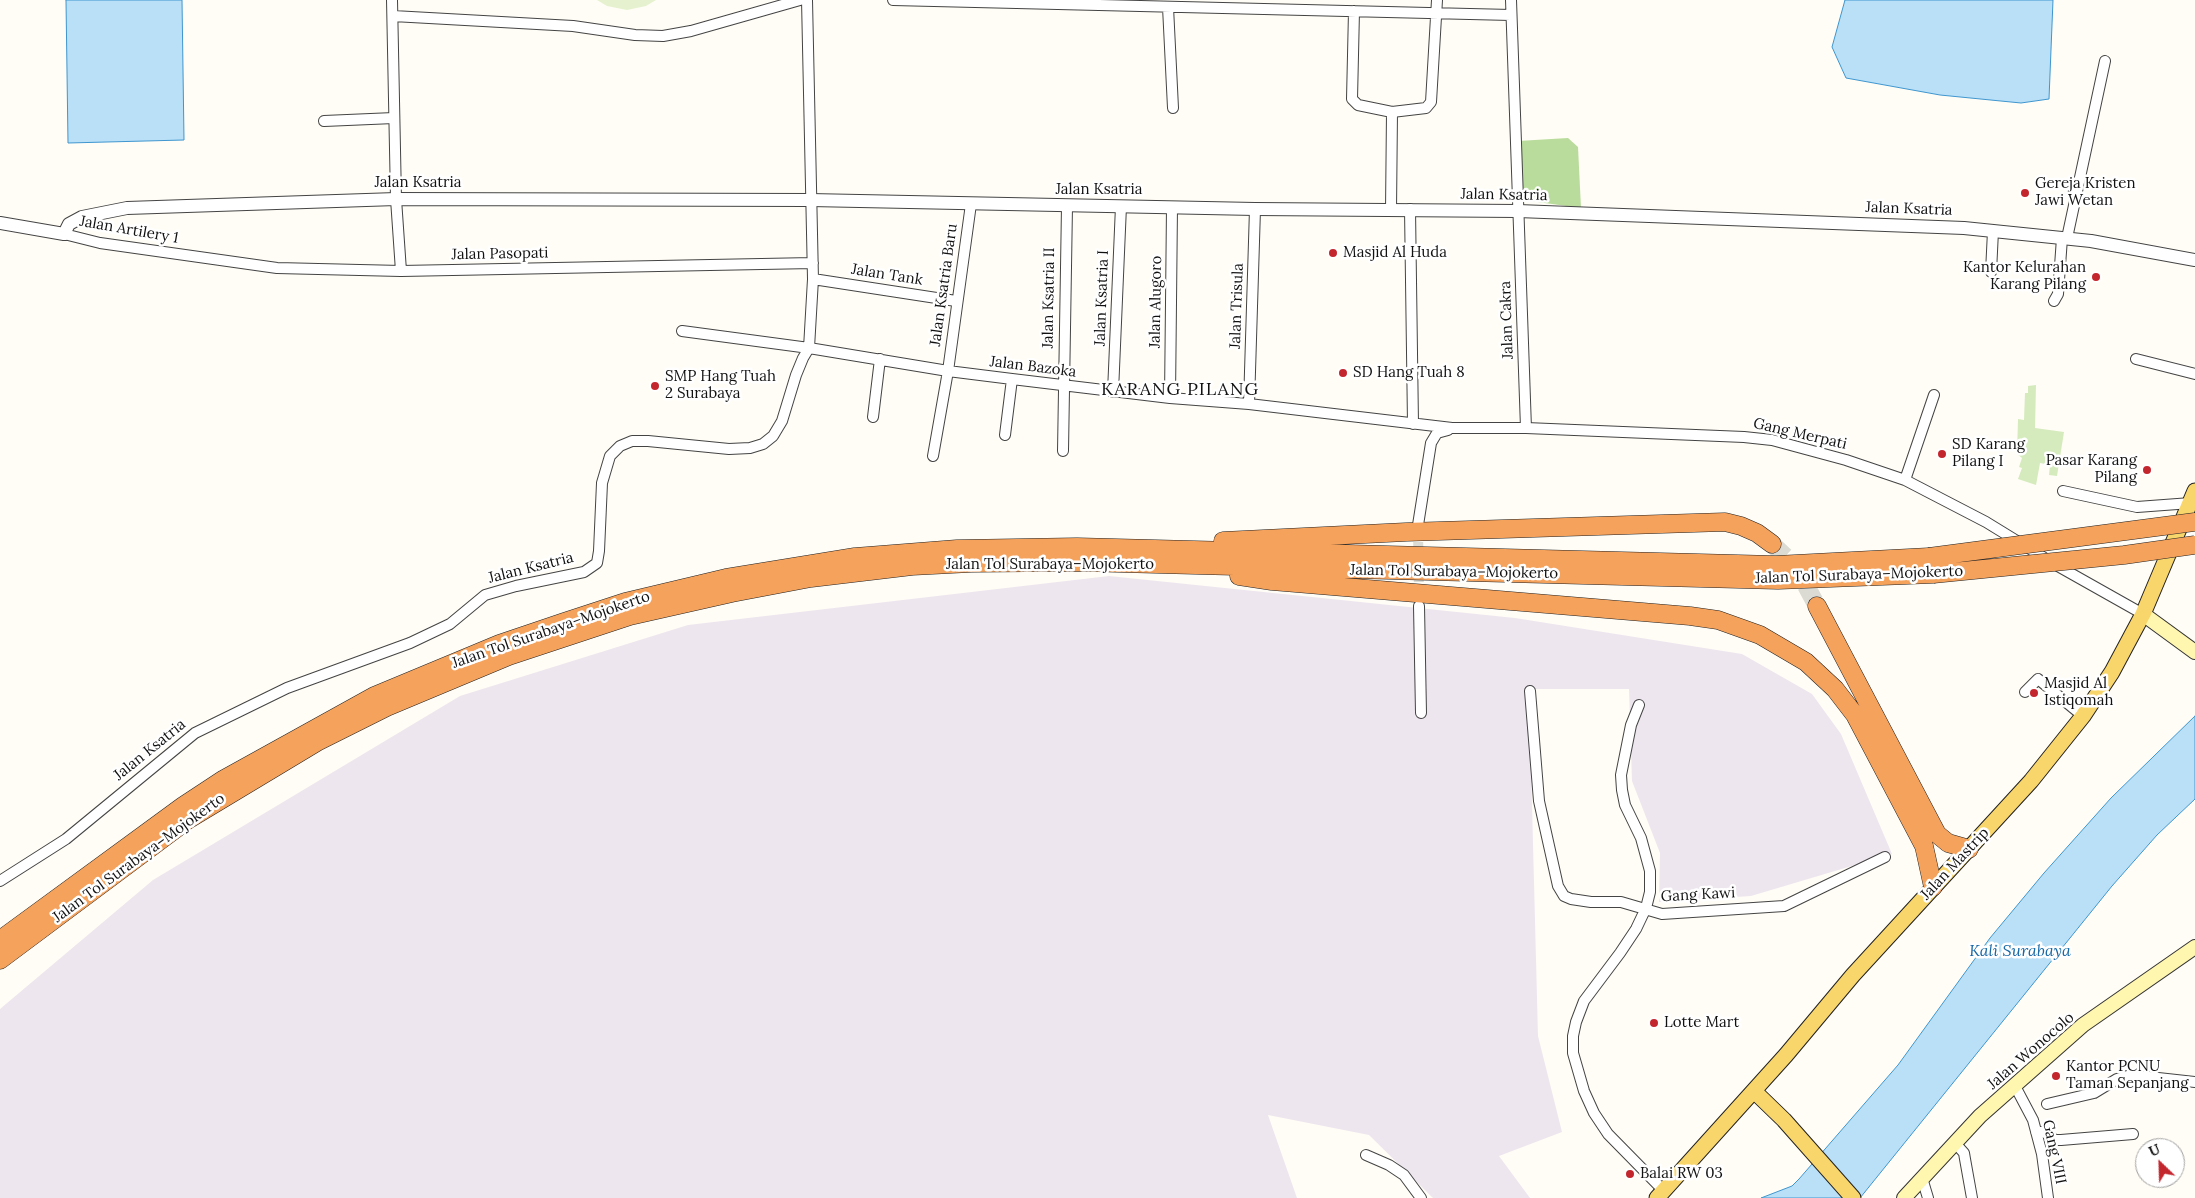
<!DOCTYPE html>
<html>
<head>
<meta charset="utf-8">
<style>
	body { margin:0 }
	#map { position:relative; width:2195px; height:1198px; overflow:hidden; background:#fffdf5; font-family:Lora,serif }
	canvas { display:block }
	.north { position:absolute; left:2135px; top:1138px; width:50px; height:50px; box-sizing:border-box; background:#fff; border:1px solid #a0a0a0; border-radius:50%; rotate:336deg; font-size:14px; font-weight:700; line-height:20px; text-align:center; color:#111 }
	.north::after { content:''; display:block; margin:auto; width:18px; height:22px; background:#c4262e; clip-path:polygon(50% 0,100% 100%,50% 72%,0 100%) }
</style>
</head>
<body>
<div id="map">
<canvas width="2195" height="1198"></canvas>
<div class="north">U</div>
</div>
<script>
const ctx = document.querySelector('canvas').getContext('2d');
ctx.lineJoin = 'round';
function paint(path, color) {
  ctx.fillStyle = color;
  ctx.fill(path, 'evenodd');
}
function shape(rows) {
  const path = new Path2D();
  for (const r of rows) {
    path.moveTo(r[0], r[1]);
    for (let i = 2; i < r.length; i += 2) path.lineTo(r[i], r[i + 1]);
  }
  return path;
}
function strokePath(path, color, width, dash) {
  ctx.strokeStyle = color;
  ctx.lineWidth = width;
  ctx.lineCap = dash ? 'butt' : 'round';
  ctx.setLineDash(dash || []);
  ctx.stroke(path);
}
function label(font, color, halo, rows, align = 'center') {
  ctx.font = font + ' Lora,serif';
  ctx.lineWidth = 5;
  ctx.setLineDash([]);
  ctx.textBaseline = 'middle';
  ctx.strokeStyle = halo;
  ctx.fillStyle = color;
  for (const [text, x, y, turn = 0] of rows) {
    ctx.save();
    ctx.translate(x, y);
    ctx.rotate((+turn || 0) * Math.PI / 180);
    ctx.textAlign = isNaN(turn) ? turn : align;
    if (halo) ctx.strokeText(text, 0, 0);
    ctx.fillText(text, 0, 0);
    ctx.restore();
  }
}
paint(shape([
	[1109,576,1515,618,1742,654,1812,694,1841,734,1892,854,1751,896,1659,902,1660,853,1632,781,1629,689,1529,689,1538,1036,1562,1132,1499,1156,1530,1198,1433,1198,1369,1135,1268,1115,1297,1198,0,1198,0,1009,153,880,460,696,688,625]
]), '#eee6ef');
paint(shape([
	[2036,385,2035,428,2064,432,2057,476,2049,475,2050,465,2040,463,2036,485,2018,479,2022,468,2019,467,2022,458,2017,454,2018,419,2024,420,2025,393,2028,393,2028,386]
]), '#d5ebbd');
paint(shape([
	[1568,138,1578,147,1581,208,1523,200,1518,141]
]), '#b9dc9c');
paint(shape([
	[597,0,656,0,646,6,627,10,607,6]
]), '#e6f2cf');
const water = shape([
	[66,0,182,0,184,140,68,143,66,0],
	[1845,0,2053,0,2049,99,2021,103,1940,95,1846,78,1832,47,1845,0],
	[2195,716,2195,799,2157,835,2112,886,1860,1198,1761,1198,1792,1186,1799,1179,1898,1065,1990,938,2044,873,2111,798,2195,716]
]);
paint(water, '#b9e0f7');
strokePath(water, '#3f96cf', 1);
strokePath(shape([
	[1418,527,1419,597]
]), '#dbdad3', 10, [10, 5]);
strokePath(shape([
	[1772,544,1787,558,1803,580,1817,606]
]), '#dbdad3', 18, [18, 9]);
const minor = shape([
	[392,0,396,199,401,271],
	[893,0,1511,15],
	[1511,0,1526,428],
	[1168,7,1173,108],
	[1354,11,1352,99,1358,105,1392,112,1426,108,1431,102,1437,0],
	[393,16,573,26,635,35,663,36,691,31,800,0],
	[324,121,394,118],
	[1410,209,1413,424],
	[1391,210,1392,112],
	[64,234,100,243,277,268,401,271,813,263],
	[2067,238,2105,61],
	[1991,272,1993,231],
	[813,279,956,301],
	[2054,301,2058,294,2062,238],
	[682,331,809,348,948,371,1012,379,1170,398,1249,404,1452,428,1526,428,1744,437,1772,440,1846,460,1905,480,1986,522,2056,565,2143,614],
	[2136,359,2195,374],
	[1113,392,1121,206],
	[1170,398,1172,207],
	[1249,404,1255,209],
	[873,417,880,359],
	[1005,435,1012,379],
	[1063,451,1067,206],
	[933,456,948,371,971,204],
	[1905,480,1934,395],
	[2063,491,2137,507,2191,503],
	[1418,525,1431,443,1437,433,1448,430],
	[1419,606,1421,713],
	[1530,691,1539,801,1558,886,1564,896,1571,899,1591,902,1621,902,1662,914,1784,906,1885,857],
	[2025,692,2038,679,2083,716],
	[1639,705,1631,725,1621,775,1622,790,1625,805,1641,838,1650,871,1650,892,1646,908,1636,929,1620,953,1584,1001,1576,1022,1573,1036,1573,1053,1584,1091,1594,1113,1608,1134,1664,1191],
	[0,881,66,839,195,733,287,688,410,643,450,624,485,595,516,586,584,572,597,563,599,551,602,483,610,456,620,446,632,441,648,441,729,449,750,448,763,444,773,436,782,421,796,375,803,358,809,348,813,279,807,0],
	[2015,1086,2033,1120,2042,1154,2048,1198],
	[2047,1104,2094,1093,2117,1079,2131,1075,2195,1082],
	[2036,1132,2044,1132,2055,1140,2061,1140,2133,1134],
	[1955,1143,1964,1153,1965,1159,1972,1198],
	[1366,1155,1389,1165,1404,1175,1421,1198],
	[1922,1178,1928,1198]
]);
const tertiary = shape([
	[0,223,64,234,69,224,82,217,127,208,396,199,810,200,1255,209,1518,211,1964,228,2091,241,2195,260]
]);
const secondary = shape([
	[2143,614,2195,652],
	[1904,1198,1980,1116,2083,1025,2195,947]
]);
const primary = shape([
	[1754,1091,1784,1120,1853,1198],
	[1657,1198,1786,1055,1853,975,2031,781,2083,716,2112,672,2143,614,2195,491]
]);
const motorway = shape([
	[1223,541,1406,532,1725,522,1741,526,1757,533,1772,544],
	[1239,576,1272,581,1690,616,1718,620,1760,635,1806,662,1835,689,1855,715,1924,846,1933,887],
	[1817,606,1937,834,1948,843,1969,849],
	[0,940,183,806,224,779,374,696,499,644,564,622,625,602,726,578,855,557,957,549,1077,547,1776,565,1929,557],
	[0,960,189,819,317,742,387,707,509,656,630,616,732,593,811,578,912,566,971,563,1079,562,1778,580,1933,574]
]);
strokePath(minor, '#444', 12);
strokePath(tertiary, '#444', 14);
strokePath(secondary, '#333', 16);
strokePath(primary, '#222', 17);
strokePath(motorway, '#222', 19);
strokePath(minor, '#fff', 10);
strokePath(tertiary, '#fff', 12);
strokePath(secondary, '#fff6b0', 14);
strokePath(primary, '#f9d66b', 15);
strokePath(motorway, '#f5a25d', 18);
const motorwayBridge = shape([
	[1929,557,2195,522],
	[1933,574,2124,555,2195,545]
]);
strokePath(motorwayBridge, '#222', 19, []);
strokePath(motorwayBridge, '#f5a25d', 18);
for (const [x, y, r, color] of [
	[2025,193,5,"#c4262e"],
	[1333,253,5,"#c4262e"],
	[2096,277,5,"#c4262e"],
	[1343,373,5,"#c4262e"],
	[655,386,5,"#c4262e"],
	[1942,454,5,"#c4262e"],
	[2147,470,5,"#c4262e"],
	[2034,693,5,"#c4262e"],
	[1654,1023,5,"#c4262e"],
	[2056,1076,5,"#c4262e"],
	[1630,1174,5,"#c4262e"]
]) {
  const dot = new Path2D();
  dot.arc(x, y, r, 0, 2 * Math.PI);
  ctx.fillStyle = color;
  ctx.fill(dot);
  strokePath(dot, '#fff', 2);
}
label('15px', '#111', '#fff', [
	["Jalan Ksatria",418,183],
	["Jalan Ksatria",1099,190],
	["Jalan Ksatria",1504,195,1],
	["Jalan Ksatria",1909,209,2],
	["Jalan Artilery 1",129,230,10],
	["Jalan Pasopati",500,254,-1],
	["Jalan Tank",887,275,9],
	["Jalan Ksatria Baru",944,285,-82],
	["Jalan Ksatria II",1049,298,-89],
	["Jalan Ksatria I",1102,298,-88],
	["Jalan Alugoro",1156,302,-89],
	["Jalan Trisula",1237,306,-88],
	["Jalan Cakra",1507,320,-92],
	["Jalan Bazoka",1033,367,7],
	["Gang Merpati",1800,434,13],
	["Jalan Tol Surabaya–Mojokerto",1050,565],
	["Jalan Ksatria",531,568,-14],
	["Jalan Tol Surabaya–Mojokerto",1454,572,1],
	["Jalan Tol Surabaya–Mojokerto",1859,575,-2],
	["Jalan Tol Surabaya–Mojokerto",551,630,-19],
	["Jalan Ksatria",150,750,-39],
	["Jalan Tol Surabaya–Mojokerto",139,858,-36],
	["Jalan Mastrip",1955,864,-47],
	["Gang Kawi",1698,895,-3],
	["Jalan Wonocolo",2031,1051,-41],
	["Gang VIII",2054,1152,78]
]);
label('15px', '#111', '#fff', [
	["Gereja Kristen",2035,184],
	["Jawi Wetan",2035,201],
	["Masjid Al Huda",1343,253],
	["Kantor Kelurahan",2086,268,"right"],
	["Karang Pilang",2086,285,"right"],
	["SD Hang Tuah 8",1353,373],
	["SMP Hang Tuah",665,377],
	["2 Surabaya",665,394],
	["SD Karang",1952,445],
	["Pilang I",1952,462],
	["Pasar Karang",2137,461,"right"],
	["Pilang",2137,478,"right"],
	["Masjid Al",2044,684],
	["Istiqomah",2044,701],
	["Lotte Mart",1664,1023],
	["Kantor PCNU",2066,1067],
	["Taman Sepanjang",2066,1084],
	["Balai RW 03",1640,1174]
], 'left');
label('italic 16px', '#1768a6', '#fff', [
	["Kali Surabaya",2020,951]
]);
ctx.letterSpacing = '1px';
label('18px', '#111', '#fff', [
	["KARANG PILANG",1180,390]
]);
ctx.letterSpacing = '0px';
</script>
</body>
</html>
